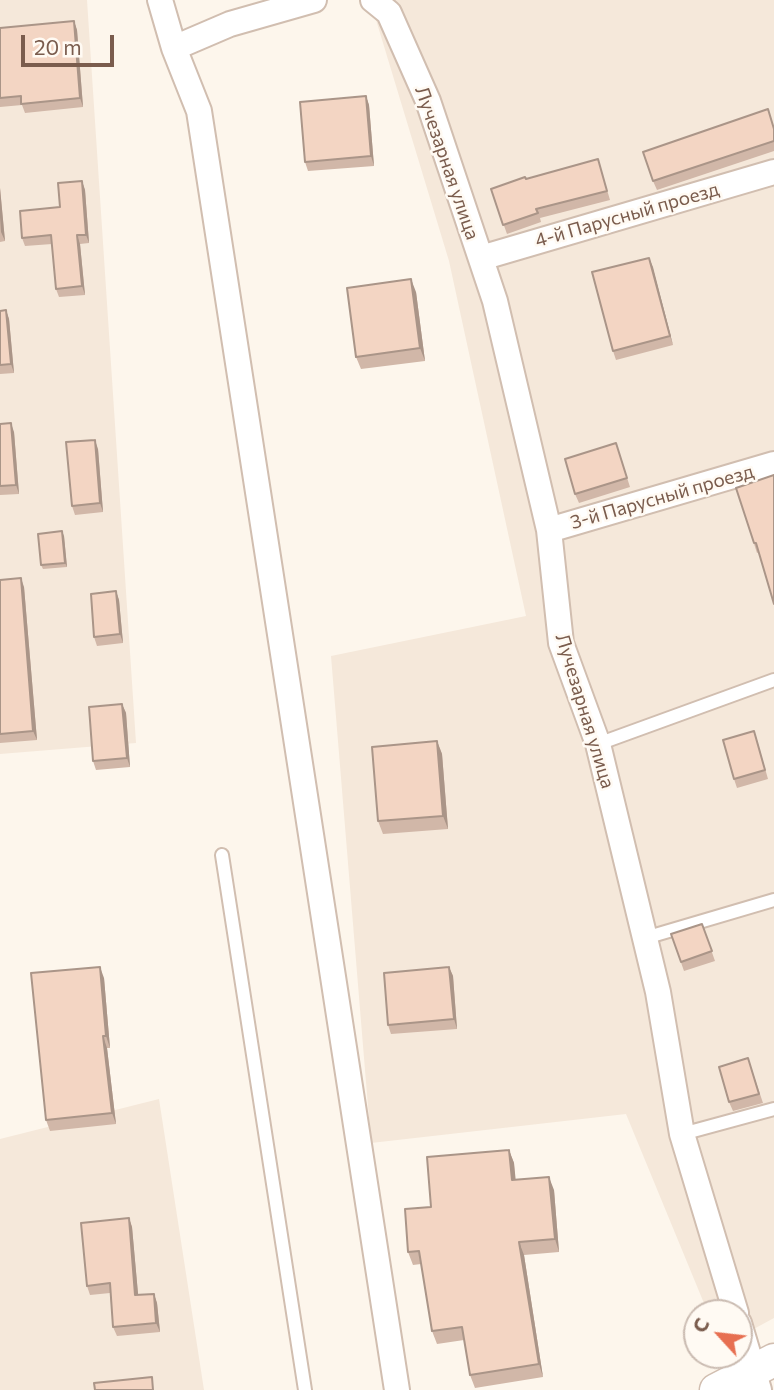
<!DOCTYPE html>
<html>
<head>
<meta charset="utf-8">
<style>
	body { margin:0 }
	#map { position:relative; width:774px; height:1390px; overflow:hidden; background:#fdf6ec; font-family:Commissioner,sans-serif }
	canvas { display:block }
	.north { position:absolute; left:683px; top:1299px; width:70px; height:70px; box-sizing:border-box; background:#fffaf3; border:2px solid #cabbb1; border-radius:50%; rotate:297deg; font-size:19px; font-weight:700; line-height:28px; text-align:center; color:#7a5c4d }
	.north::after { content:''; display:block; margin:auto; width:24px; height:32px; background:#e76f51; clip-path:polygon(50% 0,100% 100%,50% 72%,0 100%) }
	.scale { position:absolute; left:21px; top:35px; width:93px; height:32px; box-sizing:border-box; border:4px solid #7a5c4d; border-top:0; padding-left:9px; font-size:21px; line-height:24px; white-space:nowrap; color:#7a5c4d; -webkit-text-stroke:5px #fffaf3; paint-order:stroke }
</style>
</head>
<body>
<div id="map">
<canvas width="774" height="1390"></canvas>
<div class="north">С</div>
<div class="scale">20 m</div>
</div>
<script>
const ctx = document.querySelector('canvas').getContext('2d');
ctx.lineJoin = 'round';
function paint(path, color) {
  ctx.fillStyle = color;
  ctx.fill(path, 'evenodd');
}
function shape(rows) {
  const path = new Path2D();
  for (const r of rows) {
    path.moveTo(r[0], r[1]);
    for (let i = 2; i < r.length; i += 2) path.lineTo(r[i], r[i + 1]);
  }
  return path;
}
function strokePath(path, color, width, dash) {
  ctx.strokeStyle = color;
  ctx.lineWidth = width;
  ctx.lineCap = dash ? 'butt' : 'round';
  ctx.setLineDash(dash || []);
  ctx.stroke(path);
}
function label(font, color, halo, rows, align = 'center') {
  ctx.font = font + ' Commissioner,sans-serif';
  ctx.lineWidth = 5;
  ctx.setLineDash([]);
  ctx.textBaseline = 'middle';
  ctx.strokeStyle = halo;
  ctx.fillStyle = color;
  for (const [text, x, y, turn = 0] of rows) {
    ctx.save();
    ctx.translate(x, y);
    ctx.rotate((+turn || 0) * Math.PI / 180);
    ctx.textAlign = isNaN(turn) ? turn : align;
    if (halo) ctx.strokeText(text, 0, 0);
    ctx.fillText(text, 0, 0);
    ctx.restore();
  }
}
paint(shape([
	[0,0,87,0,136,743,0,754],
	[370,0,774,0,774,1318,739,1337,739,1313,708,1313,626,1114,371,1143,331,656,526,616,449,261],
	[159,1099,204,1390,0,1390,0,1139]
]), '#f5e8da');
const service = shape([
	[598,744,774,680],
	[222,855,305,1390],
	[645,938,774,900],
	[682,1134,774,1109]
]);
const minor = shape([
	[160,0,174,48,230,24,314,0],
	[373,0,389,13,428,101,495,301,549,530,561,643,598,744,658,992,682,1134,736,1313],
	[174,48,199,111,397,1390],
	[481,258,774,172],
	[549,530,774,464],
	[739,1323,759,1390]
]);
const tertiary = shape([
	[716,1390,774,1360]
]);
strokePath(service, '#d1beb0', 16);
strokePath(minor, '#d1beb0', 28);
strokePath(tertiary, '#d1beb0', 35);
strokePath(service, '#fff', 12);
strokePath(minor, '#fff', 24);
strokePath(tertiary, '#fff', 32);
paint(shape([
	[74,21,77,30,83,107,25,113,22,105,0,107,0,28],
	[366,96,369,105,374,166,308,171,305,162],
	[774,128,774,151,657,190,653,181],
	[598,159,610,200,540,218,541,222,507,234,491,189],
	[82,181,85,190,89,243,80,244,85,295,59,297,56,289,52,244,25,246,22,238,60,207],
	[0,188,5,241,0,242],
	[649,258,673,345,616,360,613,351],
	[416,292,425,361,361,369,356,357],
	[6,310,9,319,14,373,0,374,0,311],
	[0,424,14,432,19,494,0,495],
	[616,443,630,487,579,503,575,494],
	[98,449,103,512,75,515,72,506],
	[774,475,759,552,757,553,736,488],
	[64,536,67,567,43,569,41,565],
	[0,580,24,587,37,740,0,743],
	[116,591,119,600,123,643,97,646,94,637],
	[122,704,126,713,130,767,96,770,93,761],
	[757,740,768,779,737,788,734,779],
	[437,741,442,754,448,829,383,834,378,821],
	[702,924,715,961,684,971,671,934],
	[449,967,453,976,457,1029,391,1034,388,1025],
	[104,978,110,1048,107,1048,116,1124,50,1131,46,1120],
	[748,1058,763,1103,733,1111,729,1102],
	[509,1150,514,1163,515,1180,554,1190,559,1252,524,1255,543,1377,475,1388,470,1375,464,1340,437,1344,432,1331,421,1264,413,1265,408,1252,431,1207],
	[129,1218,132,1227,138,1295,154,1294,157,1303,160,1332,117,1336,113,1327,110,1293,90,1295,87,1286]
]), '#d1b7a8');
paint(shape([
	[74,21,77,30,83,107,80,98],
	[366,96,369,105,374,166,371,156],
	[82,181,85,190,89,243,86,235],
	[0,188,5,241,1,232,0,217],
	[77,235,80,244,85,295,82,286],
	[649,258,653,267,673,345,670,336],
	[411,279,416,292,425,361,420,348],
	[6,310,9,319,14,373,11,364],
	[11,423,14,432,19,494,16,485],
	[95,440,98,449,103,512,100,503],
	[62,531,64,536,67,567,65,563],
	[21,578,24,587,37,740,33,731],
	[116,591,119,600,123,643,120,634],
	[122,704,126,713,130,767,127,758],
	[437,741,442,754,448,829,443,816],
	[100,967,104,978,110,1048,106,1036],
	[449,967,453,976,457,1029,454,1019],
	[103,1036,107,1048,116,1124,112,1113],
	[509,1150,514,1163,517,1193,512,1180],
	[549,1177,554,1190,559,1252,555,1239],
	[129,1218,132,1227,139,1304,135,1295],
	[519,1242,524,1255,543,1377,539,1364],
	[154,1294,157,1303,160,1332,156,1323]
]), '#aa9588');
const building = shape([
	[74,21,80,98,21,104,21,96,0,98,0,28,74,21],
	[366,96,371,156,305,162,300,102,366,96],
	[768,109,774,129,774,141,653,181,643,152,768,109],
	[598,159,607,191,536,209,538,213,503,225,491,189,525,177,526,179,598,159],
	[82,181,86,235,77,235,82,286,56,289,51,235,22,238,20,211,60,207,58,183,82,181],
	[649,258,670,336,613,351,592,272,649,258],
	[411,279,420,348,356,357,347,288,411,279],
	[6,310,11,364,0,365,0,311,6,310],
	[11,423,16,485,0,486,0,424,11,423],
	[95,440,100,503,72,506,66,442,95,440],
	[616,443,627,478,575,494,565,459,616,443],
	[774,475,774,604,756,543,754,543,736,488,774,475],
	[62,531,65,563,41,565,38,534,62,531],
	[21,578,33,731,0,734,0,580,21,578],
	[116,591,120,634,94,637,91,594,116,591],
	[122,704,127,758,93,761,89,707,122,704],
	[754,731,765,770,734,779,723,740,754,731],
	[437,741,443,816,378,821,372,747,437,741],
	[702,924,712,951,681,962,671,934,702,924],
	[100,967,106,1036,103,1036,112,1113,46,1120,31,973,100,967],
	[449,967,454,1019,388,1025,384,973,449,967],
	[748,1058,759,1094,729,1102,719,1067,748,1058],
	[509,1150,512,1180,549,1177,555,1239,519,1242,539,1364,470,1375,462,1327,432,1331,419,1251,408,1252,405,1209,431,1207,427,1157,509,1150],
	[129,1218,135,1295,154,1294,156,1323,113,1327,110,1283,87,1286,81,1223,129,1218],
	[152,1377,153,1390,95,1390,94,1383,152,1377]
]);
paint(building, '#f3d5c3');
strokePath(building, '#aa9588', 2);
label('19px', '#7a5c4d', '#fffaf3', [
	["Лучезарная улица",447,163,71],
	["4-й Парусный проезд",627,215,-16],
	["3-й Парусный проезд",662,497,-16],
	["Лучезарная улица",585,711,73]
]);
</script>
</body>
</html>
